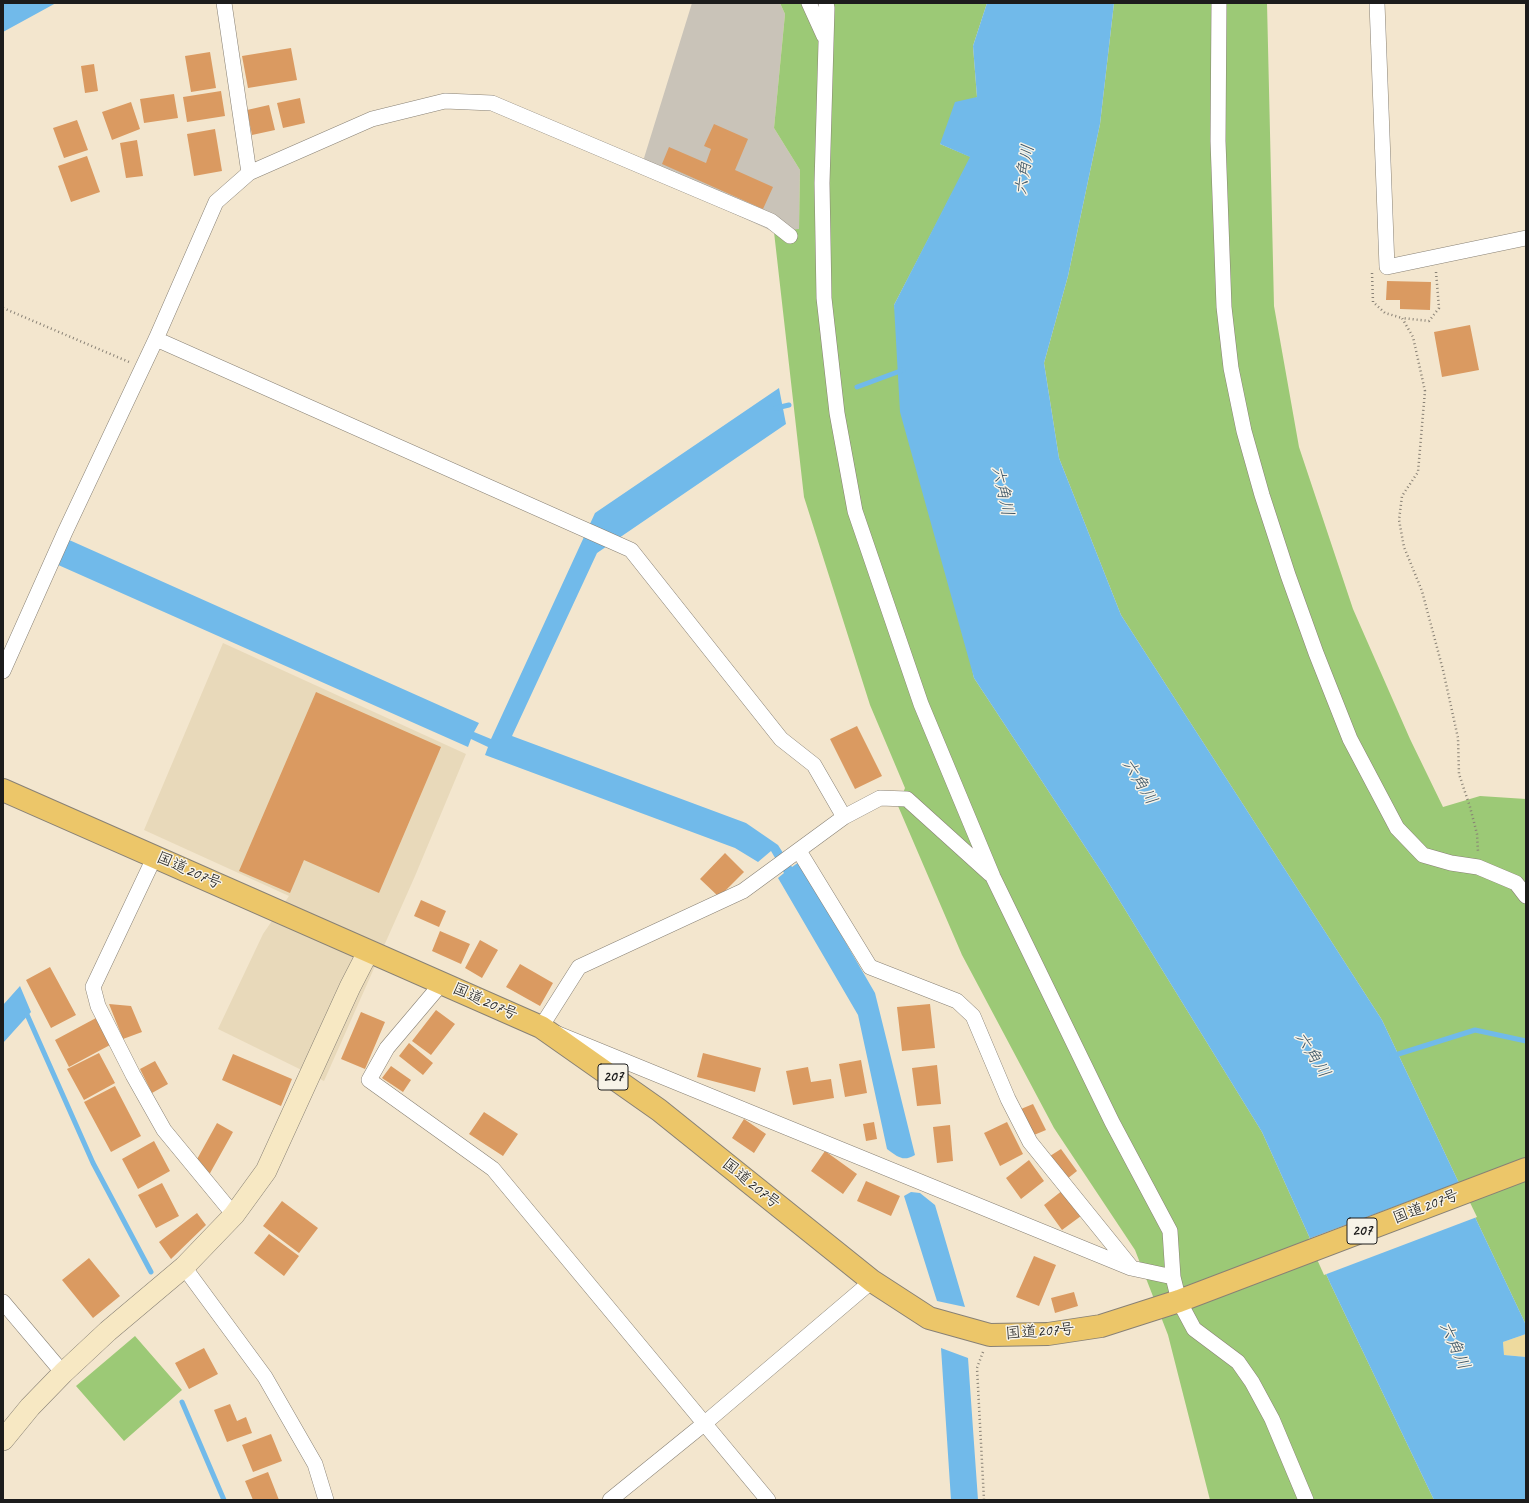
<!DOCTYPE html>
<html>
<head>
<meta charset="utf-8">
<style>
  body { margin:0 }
  #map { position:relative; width:1529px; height:1503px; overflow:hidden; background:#f3e6ce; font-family:Caveat,sans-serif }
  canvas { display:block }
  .frame { position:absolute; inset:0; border:4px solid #1c1c1c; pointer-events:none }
</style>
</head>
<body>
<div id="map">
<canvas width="1529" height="1503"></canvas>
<div class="frame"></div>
</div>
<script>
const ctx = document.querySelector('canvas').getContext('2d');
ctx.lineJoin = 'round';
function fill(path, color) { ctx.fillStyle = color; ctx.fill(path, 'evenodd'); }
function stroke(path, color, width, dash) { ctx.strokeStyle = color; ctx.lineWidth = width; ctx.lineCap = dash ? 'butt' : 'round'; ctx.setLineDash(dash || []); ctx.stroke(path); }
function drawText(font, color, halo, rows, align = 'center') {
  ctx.font = font + ' Caveat,"Klee One",sans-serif'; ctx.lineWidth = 3; ctx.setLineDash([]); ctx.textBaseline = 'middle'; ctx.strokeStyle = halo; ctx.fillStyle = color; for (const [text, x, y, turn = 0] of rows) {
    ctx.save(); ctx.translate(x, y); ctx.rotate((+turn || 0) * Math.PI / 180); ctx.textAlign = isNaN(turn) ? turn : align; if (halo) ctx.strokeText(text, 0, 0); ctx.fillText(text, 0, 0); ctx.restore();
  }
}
fill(new Path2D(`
  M223,643L466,754L415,876L324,1081L218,1029L263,934L289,896L144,830Z`), '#e8d9ba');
fill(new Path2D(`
  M692,3H780L785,14L774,128L800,170L799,230L774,232L640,171Z`), '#c9c3b8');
fill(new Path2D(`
  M780,3H987L973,46L977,97L940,144L971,157L894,305L974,678L1105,877L1262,1132L1331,1285L1434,1500H1210L1168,1335L1135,1250L1054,1128L962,955L898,806L905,788L870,705L804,497L774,232L799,229L800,170L774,128L785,14Z
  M1114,3H1267L1274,306L1299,447L1353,609L1410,739L1443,807L1480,796L1526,799V1325L1382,1020L1121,615L1059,458L1044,363L1068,276L1100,124Z
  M135,1336L182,1390L124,1441L76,1386Z`), '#9cc976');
fill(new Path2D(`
  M1526,1334V1357L1504,1355L1503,1342Z`), '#eeda9e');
fill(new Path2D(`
  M3,3H56L3,32Z
  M987,3H1114L1100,124L1068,276L1044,363L1059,458L1121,615L1382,1020L1526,1325V1334L1503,1342L1504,1355L1526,1357V1500H1434L1331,1285L1262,1132L1105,877L974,678L900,412L894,305L970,157L940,144L955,102L977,97L973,46Z
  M779,388L786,424L597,553L512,736L746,823L778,845L792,867L799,862L875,993L915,1155C903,1162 898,1157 887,1149L858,1015L778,878L784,873L771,851L758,862L735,848L485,755L488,747L471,739L468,747L56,564L67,539L479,723L474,732L491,739L595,513Z
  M20,986L31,1012L3,1043V1005Z
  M911,1192L920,1193L935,1205L965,1307L937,1301L904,1196Z
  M941,1348L968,1358L978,1500H951Z`), '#71baea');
fill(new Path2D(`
  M1460,1182L1477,1217L1324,1275L1308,1239Z`), '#f3e6ce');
stroke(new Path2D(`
  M857,387L903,370
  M776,408L789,405
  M25,1010L93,1163L151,1272
  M1392,1056L1475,1030L1526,1041
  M182,1402L224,1500`), '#71baea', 5);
fill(new Path2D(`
  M291,48L297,80L248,88L242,56Z
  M210,52L216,88L191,92L185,56Z
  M94,64L98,91L85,93L81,66Z
  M221,91L225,116L187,122L183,97Z
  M174,94L178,118L144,123L140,99Z
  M300,98L305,123L283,128L277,103Z
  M131,102L140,129L112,140L102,112Z
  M269,105L275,130L252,135L247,110Z
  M77,120L88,150L64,158L53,128Z
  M714,124L748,139L735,170L773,187L763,209L662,164L669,147L706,163L711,149L704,146Z
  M215,129L222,171L194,176L187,134Z
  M137,140L143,176L126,178L120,143Z
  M87,156L100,192L71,202L58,166Z
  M1387,281L1431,282L1430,310L1400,309V300H1386Z
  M1470,325L1479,370L1442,377L1434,332Z
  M316,692L441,747L379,893L304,860L290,893L239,871Z
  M857,726L882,776L855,789L830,739Z
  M725,853L744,872L719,897L700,879Z
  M421,900L446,911L439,927L414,916Z
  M440,931L470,944L461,964L432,951Z
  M480,940L498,950L482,978L465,968Z
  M520,964L553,983L540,1006L506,987Z
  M50,967L76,1015L51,1028L26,980Z
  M109,1004L131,1006L142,1032L123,1039Z
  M930,1004L935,1048L902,1051L897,1007Z
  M436,1010L455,1024L431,1055L412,1041Z
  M361,1012L385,1022L365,1069L341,1059Z
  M96,1018L110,1045L69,1067L55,1040Z
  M409,1043L433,1063L423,1075L399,1056Z
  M99,1053L115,1083L84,1100L67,1069Z
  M703,1053L761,1068L755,1092L697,1077Z
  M233,1054L292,1079L281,1106L222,1080Z
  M861,1060L867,1093L845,1097L839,1064Z
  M155,1061L168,1084L152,1093L140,1069Z
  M937,1065L941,1104L917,1106L912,1068Z
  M391,1066L411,1080L403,1092L382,1078Z
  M808,1067L811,1082L831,1079L834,1098L793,1105L786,1071Z
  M115,1086L141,1136L111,1152L84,1102Z
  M1033,1104L1046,1130L1034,1135L1021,1109Z
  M484,1112L518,1134L503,1156L469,1134Z
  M744,1119L766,1134L754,1153L732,1138Z
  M874,1122L877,1139L866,1141L863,1124Z
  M1007,1122L1023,1154L1000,1166L984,1133Z
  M217,1123L233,1132L209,1175L196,1161Z
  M950,1125L953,1161L937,1163L933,1127Z
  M154,1141L170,1171L138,1189L122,1159Z
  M1061,1149L1077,1171L1067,1179L1050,1156Z
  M825,1151L857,1174L843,1194L811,1171Z
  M1029,1160L1044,1181L1021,1199L1006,1178Z
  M866,1181L900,1196L891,1216L857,1201Z
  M162,1183L179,1216L156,1228L138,1195Z
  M1063,1190L1081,1216L1062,1230L1044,1205Z
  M282,1201L318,1228L299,1253L263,1226Z
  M197,1213L206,1225L171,1259L159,1242Z
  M269,1234L299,1256L284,1276L254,1253Z
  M1034,1256L1056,1265L1039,1306L1016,1297Z
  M89,1258L120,1296L93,1318L62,1280Z
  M1074,1292L1078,1306L1055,1313L1051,1298Z
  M204,1348L218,1374L189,1389L175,1363Z
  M230,1404L237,1421L246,1417L252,1433L227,1442L214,1410Z
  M271,1434L282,1461L253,1472L242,1445Z
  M268,1472L279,1500H253L245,1481Z`), '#da9a61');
const street = new Path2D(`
  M224,3L249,173
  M809,3L824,36
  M826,3L827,8L822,183L824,298L837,413L855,511L921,704L993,877L1112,1122L1170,1231L1173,1277L1179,1301L1194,1329L1238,1362L1252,1382L1272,1419L1306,1500
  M1219,3L1218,141L1224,307L1231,368L1244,431L1262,495L1288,575L1316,653L1350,739L1397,828L1423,855L1451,863L1478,867L1516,883L1526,896
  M1377,3L1387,267L1526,238
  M156,339L631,550L781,739L814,765L844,817
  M3,671L65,532L156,339L216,202L249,173L372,119L445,101L492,103L771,221L790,236
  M799,851L870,967L957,1001L973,1016L1008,1099L1030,1142L1131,1267
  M155,856L93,987L98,1006L133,1075L164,1130L234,1215
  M990,874L907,799L880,798L844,817L743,891L579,967L541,1027L1131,1268L1173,1277
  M442,983L387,1048L369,1080L493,1169L768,1500
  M184,1267L265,1377L315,1464L326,1500
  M3,1302L63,1373
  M610,1500L705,1423L872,1281`);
const secondary = new Path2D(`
  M3,1440L30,1407L63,1373L108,1331L184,1267L234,1215L266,1171L350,987L368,952`);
const highway = new Path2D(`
  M3,790L541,1027L659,1110L872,1281L929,1318L990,1335L1048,1334L1101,1326L1179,1301L1526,1169`);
stroke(street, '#888175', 16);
stroke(secondary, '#888175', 22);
stroke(highway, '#888175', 24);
stroke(new Path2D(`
  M1436,272L1439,308L1429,321L1402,318L1413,337L1425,391L1418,472L1402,496L1399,520L1404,547L1422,591L1443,670L1458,738L1459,774L1470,807L1477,834L1478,852
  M1372,273L1373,302L1385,313L1402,318
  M3,308L129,362
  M983,1352L977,1368L984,1500`), '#888175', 2.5, [1, 3]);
stroke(street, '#fff', 15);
stroke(secondary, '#f7e8c3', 21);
stroke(highway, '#ecc669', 22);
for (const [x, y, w] of [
  [613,1077,30],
  [1362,1231,30]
]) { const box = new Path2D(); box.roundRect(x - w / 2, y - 13, w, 26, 3); ctx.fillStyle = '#f7f3e8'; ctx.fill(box); stroke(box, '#1c1c1c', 1); }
drawText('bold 15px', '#1c1c1c', null, [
  ["207",613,1077],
  ["207",1362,1231]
]);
drawText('16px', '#1c1c1c', '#f7f3e8', [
  ["国道207号",189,871,24],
  ["国道207号",485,1002,24],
  ["国道207号",751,1184,39],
  ["国道207号",1426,1207,-21],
  ["国道207号",1040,1332,-4]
]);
drawText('italic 17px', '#3a5364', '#f7f3e8', [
  ["六角川",1025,170,-81],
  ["六角川",1002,491,78],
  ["六角川",1139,782,58],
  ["六角川",1312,1055,58],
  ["六角川",1454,1346,66]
]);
</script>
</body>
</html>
